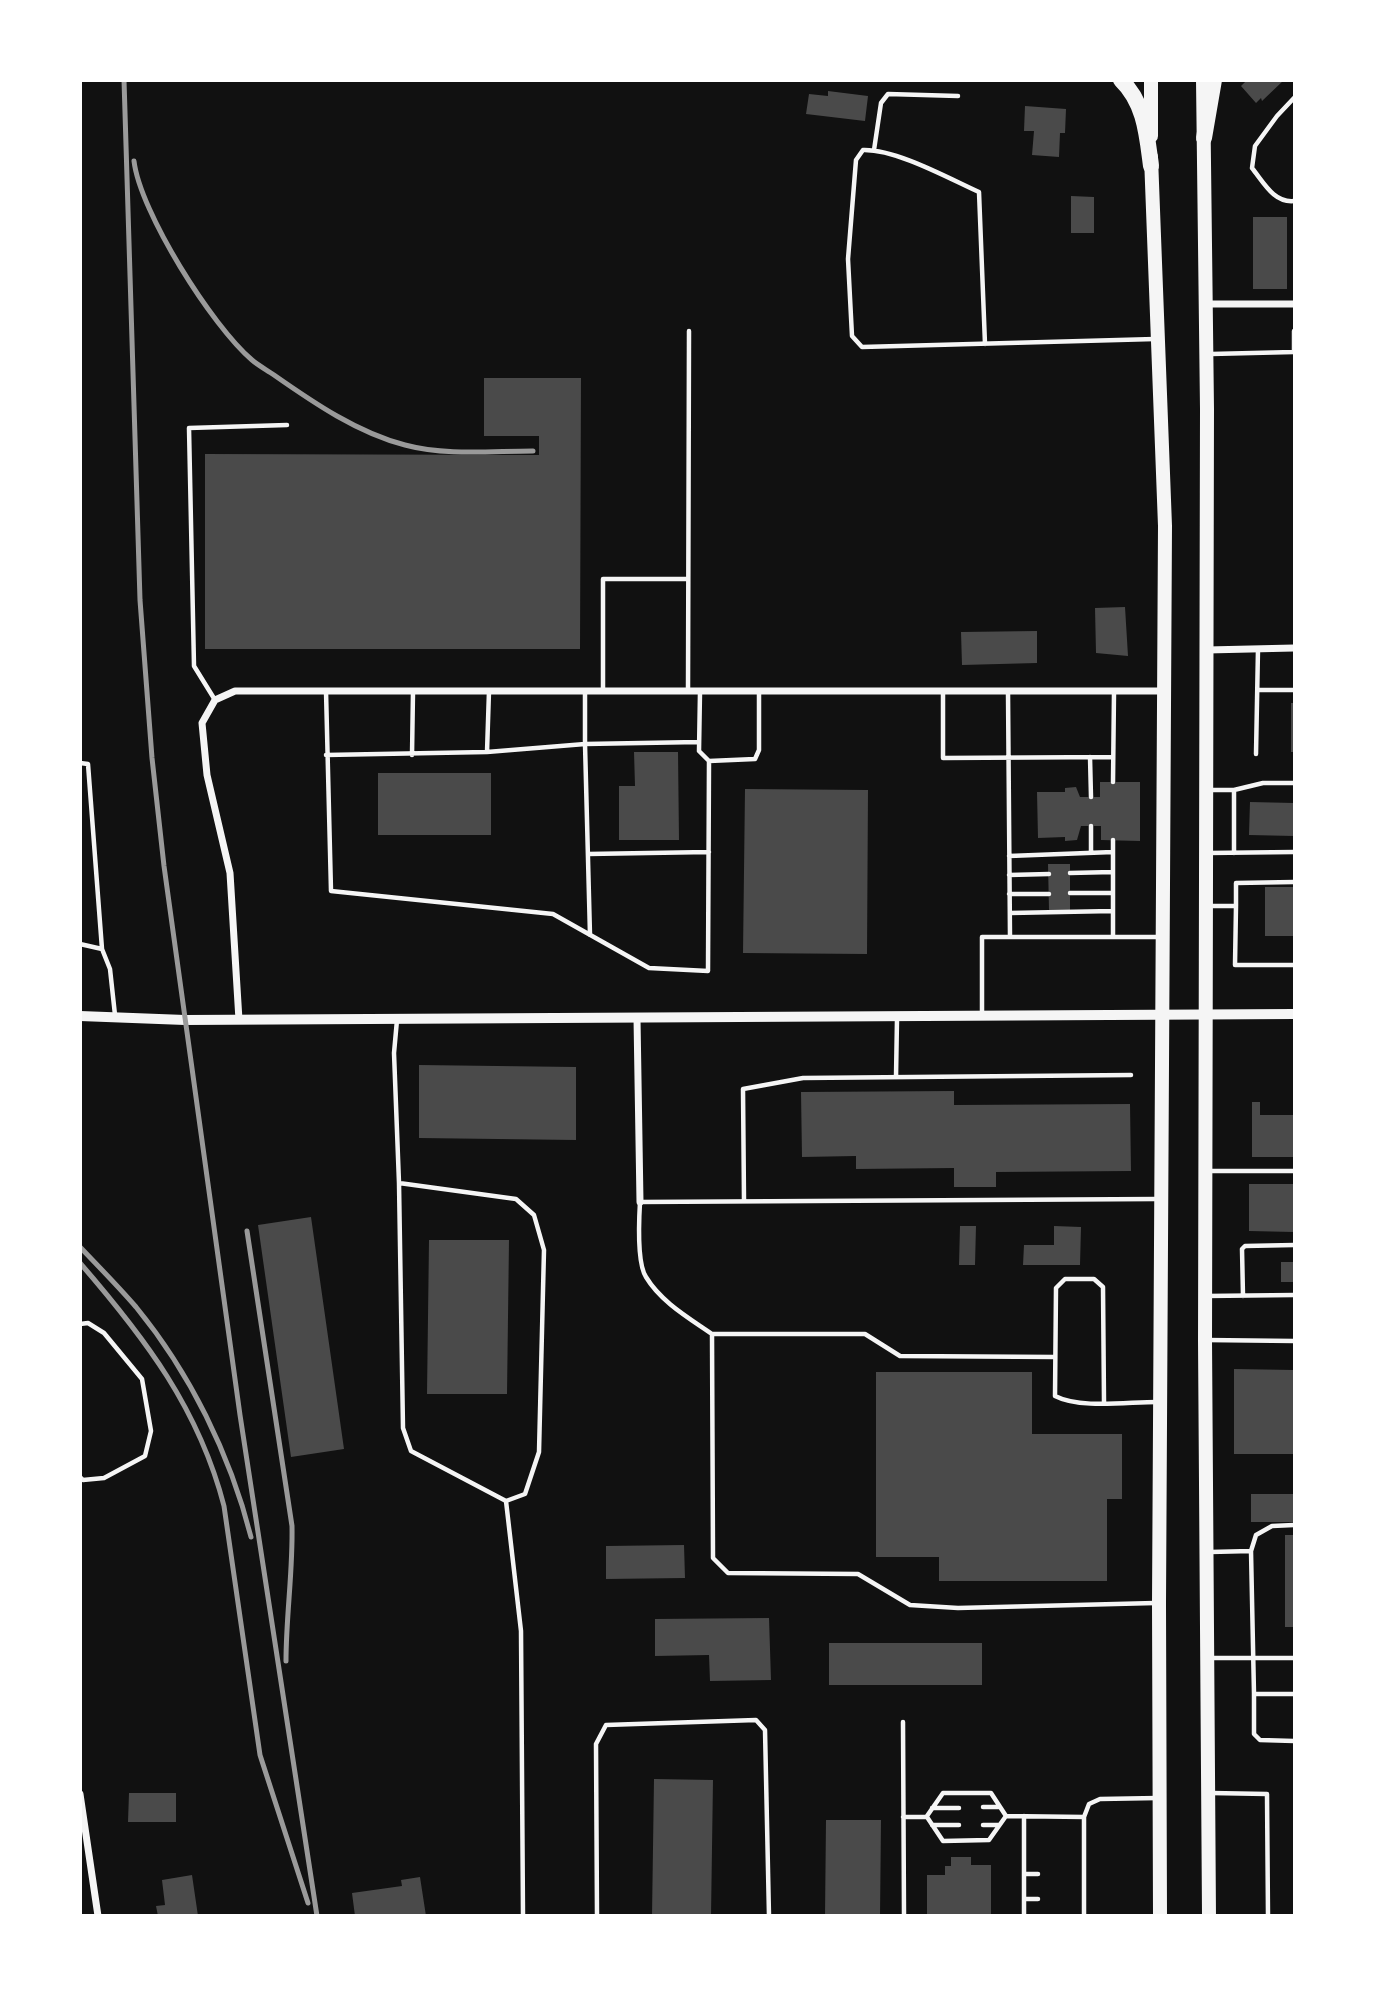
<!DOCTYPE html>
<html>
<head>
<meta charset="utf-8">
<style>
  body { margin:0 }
  #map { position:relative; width:1375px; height:1996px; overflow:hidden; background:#111; font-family:Overpass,sans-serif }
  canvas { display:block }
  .frame { position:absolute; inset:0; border:82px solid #fff; pointer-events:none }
</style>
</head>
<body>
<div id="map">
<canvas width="1375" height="1996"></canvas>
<div class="frame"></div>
</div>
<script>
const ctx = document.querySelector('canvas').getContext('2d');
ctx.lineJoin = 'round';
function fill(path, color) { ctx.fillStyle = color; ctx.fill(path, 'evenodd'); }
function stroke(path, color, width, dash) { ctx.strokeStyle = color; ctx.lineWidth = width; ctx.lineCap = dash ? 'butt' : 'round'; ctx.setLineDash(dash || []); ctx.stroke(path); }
fill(new Path2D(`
  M1247,80H1284L1262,101L1261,98L1256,103L1241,86Z
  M828,91L868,96L865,121L806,114L809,94L828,96Z
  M1025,106L1066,109L1065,133H1060L1059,157L1032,155L1034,131H1024Z
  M1071,196L1094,197V233H1071Z
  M1253,217H1287V289H1253Z
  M484,378H581L580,649H205V454L539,455V436H484Z
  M1125,607L1128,656L1096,653L1095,608Z
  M1037,631V663L962,665L961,632Z
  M1291,703H1294V752H1291Z
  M634,752H678L679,840H619V786H635Z
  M378,773H491V835H378Z
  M1100,782H1140V841L1101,840V826H1081L1077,840L1065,841V837L1038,838L1037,792H1065V788L1076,787L1080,797H1100Z
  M745,789L868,790L867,954L743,953Z
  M1250,802L1294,803V836L1249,835Z
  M1048,864H1070V910H1049Z
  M1265,887H1294V936H1265Z
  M419,1065L576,1067V1140L419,1138Z
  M954,1091V1105L1130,1104L1131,1171L996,1172V1187H954V1168L856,1169V1156L802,1157L801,1092Z
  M1252,1102H1260V1115H1294V1157H1252Z
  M1249,1184H1294V1232L1249,1231Z
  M311,1217L344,1449L291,1457L258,1225Z
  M960,1226H976L975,1265H959Z
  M1054,1226L1081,1227L1080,1265H1023L1024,1245H1054Z
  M429,1240H509L507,1394H427Z
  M1281,1262H1294V1282H1281Z
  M1234,1369L1294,1370V1454H1234Z
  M876,1372H1032V1434H1122V1499H1107V1581H939V1557H876Z
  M1251,1494H1294V1522H1251Z
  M1285,1535H1294V1627H1285Z
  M684,1545L685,1578L606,1579V1546Z
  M769,1618L771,1680L710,1681L709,1655L655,1656V1619Z
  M829,1643H982V1685H829Z
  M654,1779L713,1780L711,1916H652Z
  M129,1793H176V1822H128Z
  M826,1820H881L880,1916H825Z
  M951,1857H971V1865H991V1916H927V1875H945V1866H951Z
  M192,1875L198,1916H158L156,1906L165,1905L162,1880Z
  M420,1877L426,1916H355L352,1893L402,1886L401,1880Z`), '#4a4a4a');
stroke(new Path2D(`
  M1294,98L1277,116L1255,146L1252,168C1264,183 1274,203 1294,201
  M874,150L881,103L888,94L958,96
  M985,344L979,192C948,178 896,149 863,150L856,160L848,259L852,336L862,347L1155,339
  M1294,352V331
  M1211,354L1294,352
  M1258,690H1294
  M326,691L331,891L553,914L649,968L708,971L709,761
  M489,691L487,752L585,744L590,935
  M603,691V579H688
  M688,691L689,331
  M585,692V744L699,742
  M700,692L699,751L709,761L755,759L759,750V692
  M943,692V758L1113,757
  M1008,692L1010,937H1113
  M215,700L194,666L189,428L287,425
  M1256,754L1258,649
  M326,755L487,752
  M412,755L413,692
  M1090,757L1091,797
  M80,763L88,764L102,949
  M1113,782L1114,692
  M1210,790H1234
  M1091,826V853
  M1113,840V937H1158
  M1208,853L1294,852
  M1234,853V790L1263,783H1294
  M588,854L709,852
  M1009,856L1113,852
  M1070,873L1113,872
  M1009,875L1049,874
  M1070,893H1113
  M1009,894H1049
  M1207,906H1236L1235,965H1294
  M1236,906V883L1294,882
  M1010,913L1113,911
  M80,944L102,949L110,969L115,1015
  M982,1015V937H1010
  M397,1020L394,1053L399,1183L403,1428L411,1451L506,1501L525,1494L539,1452L544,1250L534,1215L516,1199L399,1183
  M896,1077L897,1019
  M1207,1171H1294
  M744,1201L743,1089L803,1078L1131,1075
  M1206,1296L1294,1295
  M1243,1296L1242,1249L1245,1246L1294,1245
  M80,1324L88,1323L104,1333L142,1379L151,1431L145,1456L104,1478L83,1480L80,1477
  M712,1334H865L900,1356L1055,1357
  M1206,1340L1294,1341
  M1104,1402L1103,1287L1094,1279H1065L1056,1288L1055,1396C1080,1409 1127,1402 1157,1402
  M506,1501L521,1631L523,1916
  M1294,1525L1272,1526L1256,1535L1251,1551L1254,1694H1294
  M1210,1552L1251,1551
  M1155,1603L958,1608L910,1605L858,1574L728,1573L713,1558L712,1334C689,1318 661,1302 646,1277C637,1263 639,1219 640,1202L1157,1199
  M1209,1658H1294
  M1254,1694V1734L1260,1740L1294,1741
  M903,1722L904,1916
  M1211,1793L1267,1794L1268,1916
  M983,1807H1000
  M932,1808H959
  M927,1816L943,1793H991L1006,1816
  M1024,1816V1916
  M903,1817H927L943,1841L989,1840L1006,1816L1084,1817
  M932,1825H959
  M983,1825H999
  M1024,1874H1038
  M1024,1899H1038
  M597,1916L596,1744L606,1725L756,1720L765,1730L769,1916
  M1084,1916V1817L1089,1804L1100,1799L1158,1798`), '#f5f5f5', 4.5);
stroke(new Path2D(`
  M1206,304H1294
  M1207,650L1294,648
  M637,1018L640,1202
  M239,1020L230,873L207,775L202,723L215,700L235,691H1163
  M80,1794L98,1916`), '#f5f5f5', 7);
stroke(new Path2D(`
  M80,1016L185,1020L1294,1014`), '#f5f5f5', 10);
stroke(new Path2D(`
  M1151,80V136
  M1203,80L1207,409L1205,1340L1209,1916
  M1151,157L1165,526L1159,1603L1160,1916`), '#f5f5f5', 14);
stroke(new Path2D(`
  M1121,80C1145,103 1147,136 1151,166
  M1204,138L1214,80`), '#f5f5f5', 16);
stroke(new Path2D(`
  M124,80L140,600L152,758L164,866L240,1415L317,1916
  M134,161C140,212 212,326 252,360C259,366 267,370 274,375C314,403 358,433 405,445C446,456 491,451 533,451
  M247,1231L292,1526C293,1571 286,1616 286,1661
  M80,1247C99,1267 118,1286 136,1307C190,1373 230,1454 251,1537
  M80,1263C145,1338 199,1409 224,1506L260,1755L308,1903`), '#9a9a9a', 5);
</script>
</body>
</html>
